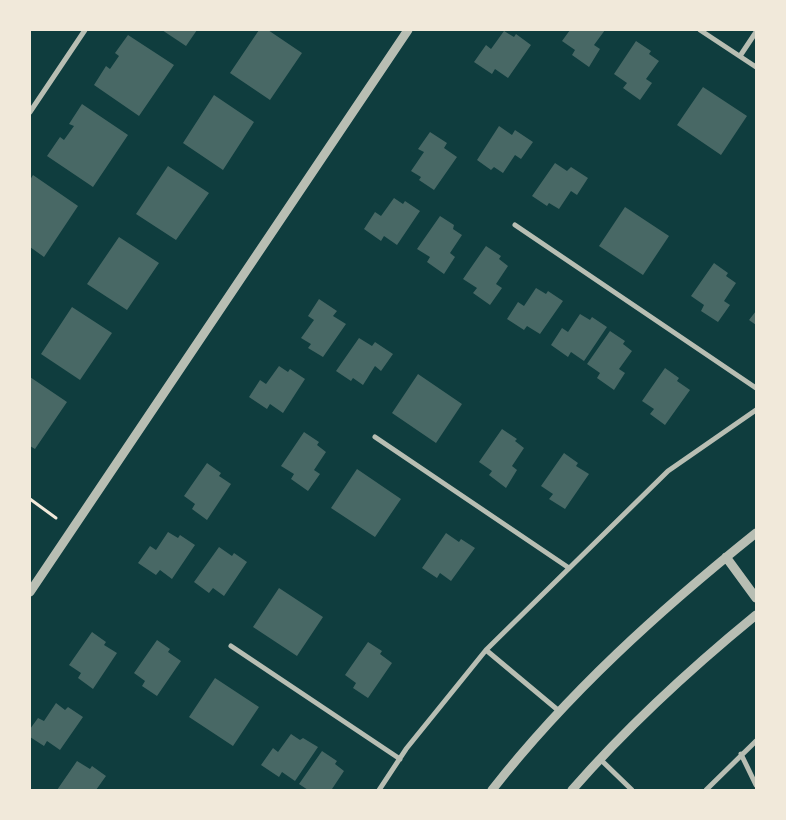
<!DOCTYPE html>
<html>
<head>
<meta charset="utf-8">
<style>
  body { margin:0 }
  #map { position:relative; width:786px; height:820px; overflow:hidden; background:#0f3d3e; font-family:"PT Sans",sans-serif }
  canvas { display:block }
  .frame { position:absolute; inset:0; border:31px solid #f1e9da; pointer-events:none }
</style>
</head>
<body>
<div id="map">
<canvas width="786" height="820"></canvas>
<div class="frame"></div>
</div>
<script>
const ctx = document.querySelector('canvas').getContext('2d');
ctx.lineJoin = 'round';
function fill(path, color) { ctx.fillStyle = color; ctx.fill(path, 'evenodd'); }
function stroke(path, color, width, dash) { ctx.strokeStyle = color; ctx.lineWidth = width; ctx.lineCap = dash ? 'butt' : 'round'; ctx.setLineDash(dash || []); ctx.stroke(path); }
fill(new Path2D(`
  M162,30H197L186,46Z
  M259,30H268L302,53L270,100L230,73Z
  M570,30H605L594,45L600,49L589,67L572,55L575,50L562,41Z
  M504,31L514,37L516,34L531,45L508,78L495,69L492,74L474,62L486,45L491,49Z
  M128,35L174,65L139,116L94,85L106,66L110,69L119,56L115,53Z
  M636,41L651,51L649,54L659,61L646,79L652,83L640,100L623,88L627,83L614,74Z
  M703,87L747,116L721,155L677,125Z
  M214,95L254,122L223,170L183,143Z
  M82,104L128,135L93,187L47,156L60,137L64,140L74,126L69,124Z
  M499,126L512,135L515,130L533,142L521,159L515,155L503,173L494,167L491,170L477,160Z
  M430,132L447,143L444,148L457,157L434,190L419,180L421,177L411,171L424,152L418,149Z
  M555,163L567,171L571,167L588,178L577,195L571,191L559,209L549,203L547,206L532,196Z
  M168,166L209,193L176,240L136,214Z
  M33,175L78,206L44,257L30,247V180Z
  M394,198L403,204L405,201L420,211L397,245L384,236L381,241L364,229L375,212L381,216Z
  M625,207L669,236L643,275L599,246Z
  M440,216L454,225L453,229L462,235L450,253L455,257L444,274L427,262L430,257L417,249Z
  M119,237L159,263L127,310L87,284Z
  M486,246L501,256L499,259L508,266L496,284L502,288L490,305L473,293L477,288L463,279Z
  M714,263L728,273L726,276L736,283L724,301L730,305L718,322L701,311L704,305L691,296Z
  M536,288L546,294L548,291L563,301L540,334L527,326L524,330L507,319L518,302L524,306Z
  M319,299L337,311L333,316L346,324L323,357L308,348L311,344L301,338L314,320L308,316Z
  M72,307L112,333L80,380L41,354Z
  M756,311V325L749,320Z
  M580,314L590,320L592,317L607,327L584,361L571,352L568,357L551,345L562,328L568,332Z
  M610,331L625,341L623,344L632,351L619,369L625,373L614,390L597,378L600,373L587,364Z
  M359,338L372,346L375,342L393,354L381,371L375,366L363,385L353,378L351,381L336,371Z
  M279,366L288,372L290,369L305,379L283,413L270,404L267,409L249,397L260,380L266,384Z
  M665,368L679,378L677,381L690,390L665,425L650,414L654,409L642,401Z
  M418,374L462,404L436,443L392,413Z
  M30,377L67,402L35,449L30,446Z
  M502,429L517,439L515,441L524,448L512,466L517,470L506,488L489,475L492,471L479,462Z
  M304,432L319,442L317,445L326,452L314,470L320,474L308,491L291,479L294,474L281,466Z
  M564,453L578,463L576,466L589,474L565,509L549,499L553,494L541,486Z
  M207,463L221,473L219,476L231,484L207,520L192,509L195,504L184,496Z
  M357,469L401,499L375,537L331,508Z
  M168,532L178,538L180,535L195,545L172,579L160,570L156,575L138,563L150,546L156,550Z
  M446,533L459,542L461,539L475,548L451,581L440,573L437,578L422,568Z
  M219,547L232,556L234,553L247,562L224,596L213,588L209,593L194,582Z
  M279,588L323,617L297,656L253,627Z
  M92,632L106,642L104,645L117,653L93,689L78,678L81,673L69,665Z
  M157,640L170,649L168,652L181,661L157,696L142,686L145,681L134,673Z
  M368,642L382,651L380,654L392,663L368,698L353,688L356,683L345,675Z
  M215,678L259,707L233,746L189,717Z
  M56,703L65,710L68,707L83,717L60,750L47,741L44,746L30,737V729L38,718L44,721Z
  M291,734L300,740L303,738L318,747L295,781L282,772L279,777L261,765L273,748L278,752Z
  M322,751L337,761L335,764L344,771L332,789L334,790H308L299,784Z
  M77,761L90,769L92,766L106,776L96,790H57Z`), '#486865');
stroke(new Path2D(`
  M30,499L56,518`), '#f1e9da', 3);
stroke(new Path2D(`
  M700,30L756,67
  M740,56L756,32
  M30,112L85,30
  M515,225L756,388
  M375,437L569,568
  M231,646L400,759
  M486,650L559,711
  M741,754L756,785
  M600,759L632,790
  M379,790L406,749L486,650L668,471L756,410
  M706,790L756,741`), '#b8beb3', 5);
stroke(new Path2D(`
  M726,557L756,598
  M30,592L408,30
  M492,790C568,693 660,610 756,533
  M572,790C628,726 690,669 756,615`), '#b8beb3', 9);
</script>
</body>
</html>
